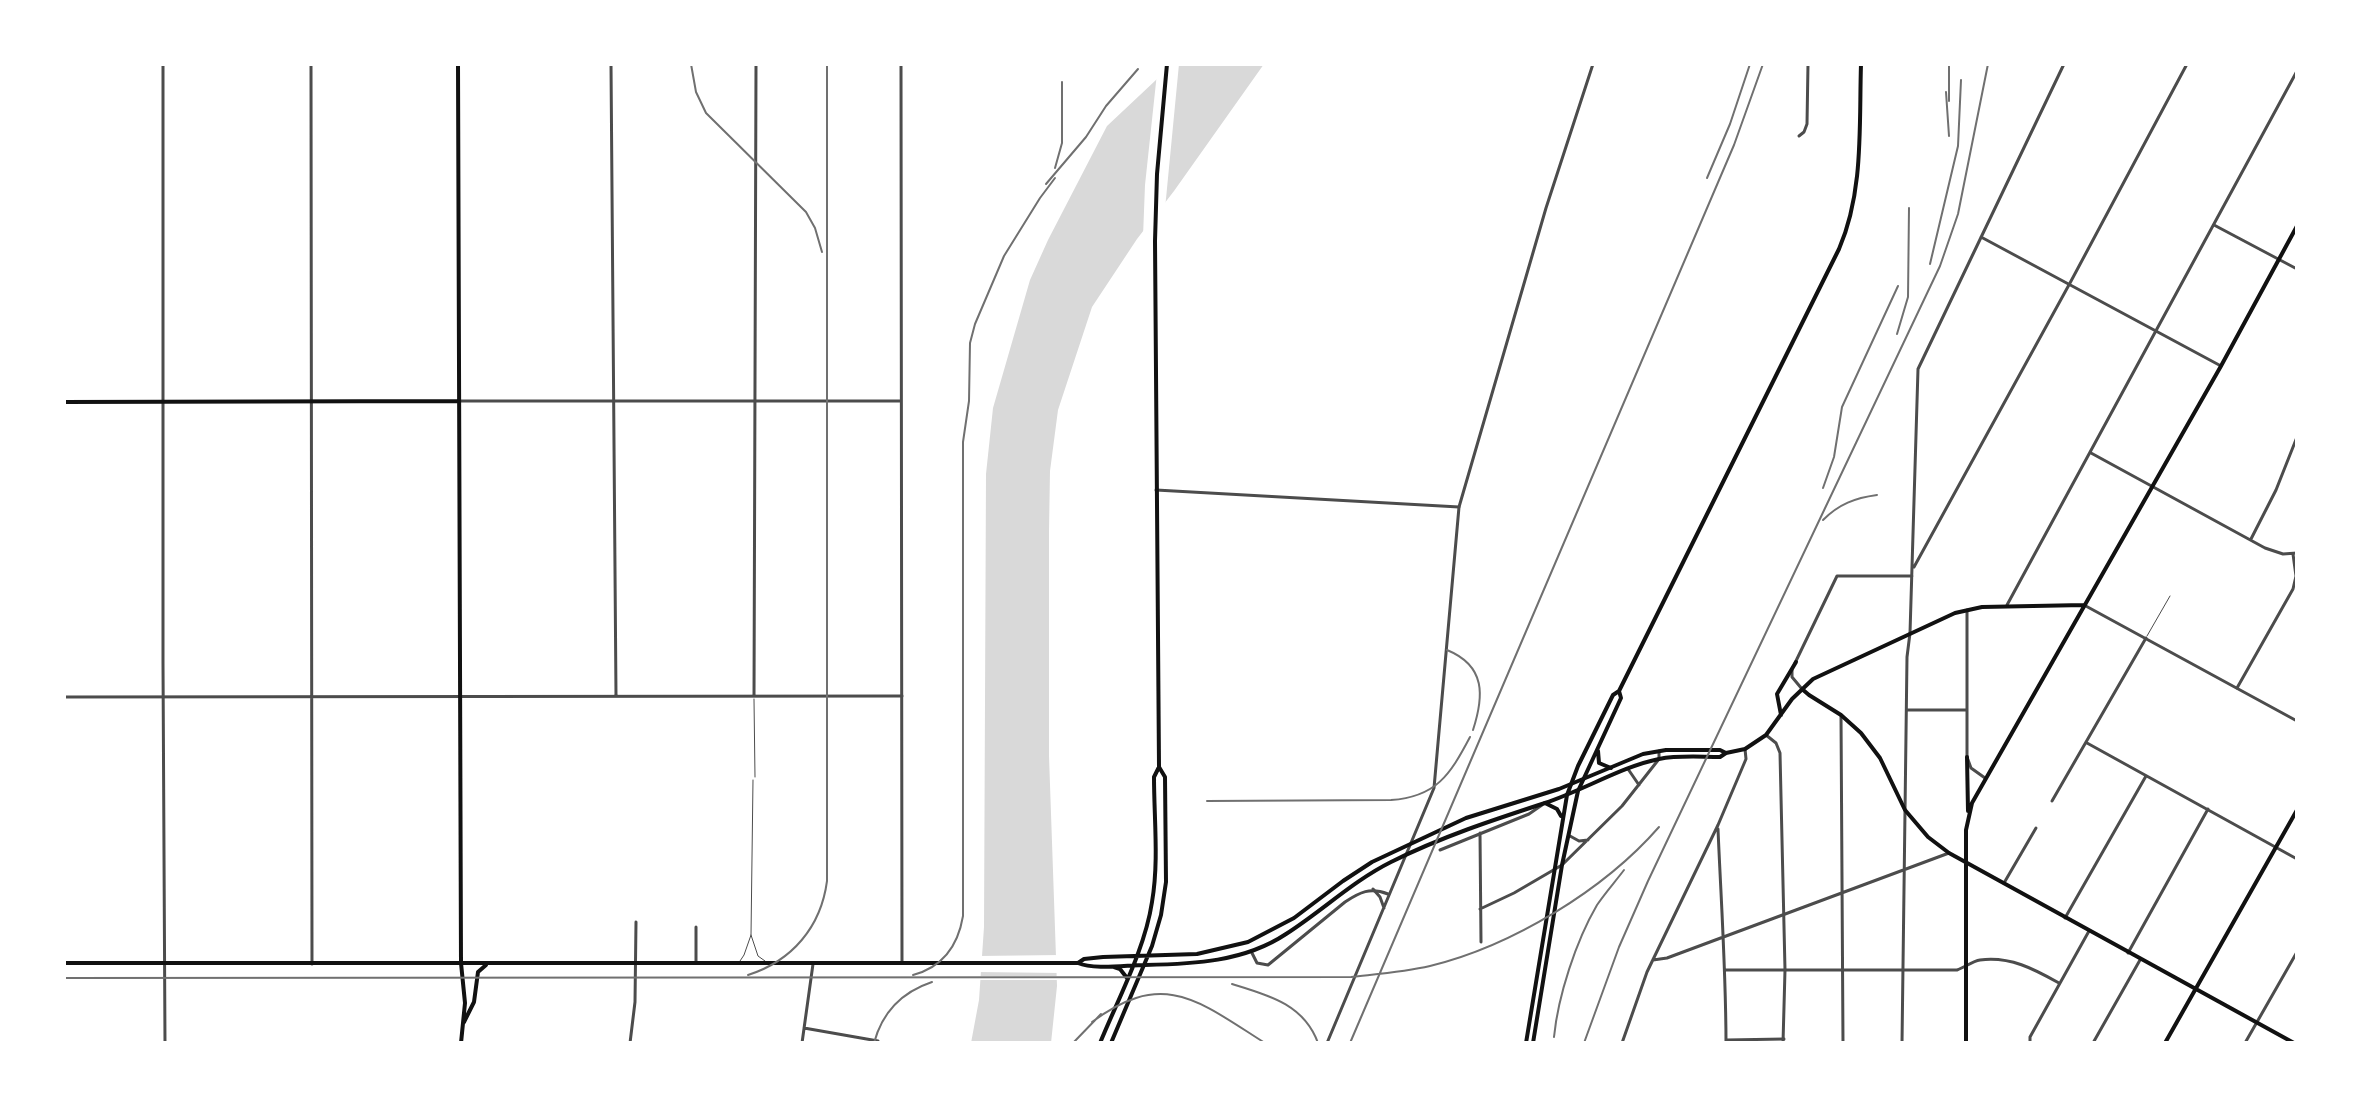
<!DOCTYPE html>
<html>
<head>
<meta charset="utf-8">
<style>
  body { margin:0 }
  #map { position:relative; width:2361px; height:1107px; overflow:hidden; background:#fff; font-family:Helvetica,sans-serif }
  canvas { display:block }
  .frame { position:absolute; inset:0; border:66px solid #fff; pointer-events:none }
</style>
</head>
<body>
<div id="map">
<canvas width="2361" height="1107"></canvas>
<div class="frame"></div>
</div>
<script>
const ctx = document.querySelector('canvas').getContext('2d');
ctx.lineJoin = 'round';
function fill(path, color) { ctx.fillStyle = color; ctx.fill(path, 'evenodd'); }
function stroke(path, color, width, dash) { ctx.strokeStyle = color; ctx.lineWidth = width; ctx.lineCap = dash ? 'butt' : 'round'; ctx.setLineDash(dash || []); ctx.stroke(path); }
fill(new Path2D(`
  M1173,64H1264L1174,191L1137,239L1092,307L1058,410L1050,471L1049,531V756L1057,986L1051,1043H971L979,1000L984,927L986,474L993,408L1030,280L1048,240L1107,126Z`), '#d9d9d9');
fill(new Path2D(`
  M1167,64H1179L1165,209L1143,237L1145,185L1157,73Z
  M1060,955L1061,973L977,972L978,956Z
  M977,976H1061V980H976Z`), '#fff');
stroke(new Path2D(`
  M2147,636L2170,596
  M754,699L755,777
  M751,935L758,956L765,961
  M740,961L744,955L751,935L753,780`), '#4c4c4c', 1);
stroke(new Path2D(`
  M311,64L312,964
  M611,64L616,696
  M1799,136L1804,132L1807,124L1808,64
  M2214,225L2297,269
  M1981,237L2221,366
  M2091,453L2265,548L2283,554L2297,553
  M1156,490L1459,507
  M2251,539L2276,490L2297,437
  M1914,567L2070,283L2187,64
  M2007,605L2297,71
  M1967,610V757L1971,768L1985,778
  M1795,663L1837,576H1912
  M1792,670V677L1802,689
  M2237,688L2293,589L2296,576L2293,554
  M754,696L756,64
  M64,697L902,696
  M1907,710H1967
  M1841,715L1843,1043
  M2087,743L2297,859
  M1628,769L1639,785
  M2052,801L2146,638
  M1718,829C1721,900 1726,972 1726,1043
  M1480,833L1481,942
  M1570,836L1579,841L1588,840
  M1440,850L1529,814L1542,805
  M2004,883L2036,828
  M1480,909L1514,893L1562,865L1622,806L1659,759V751
  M2065,918L2146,776
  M696,927V963
  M1251,951L1257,963L1268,965L1345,902C1360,892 1370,887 1388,894
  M2128,953L2208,809
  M1653,960L1667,958L1949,853
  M1726,970H1957C1965,967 1973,961 1980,960C2010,956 2034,969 2059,983
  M804,1028L878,1041
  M1727,1040L1784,1039
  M630,1043L635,1002L636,922
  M802,1043L813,964
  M1622,1043L1647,972L1718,825L1746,759L1745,749
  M1902,1043L1907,657L1910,633L1918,369L2064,64
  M2030,1043V1037L2089,931
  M2093,1043L2140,960
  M2245,1043L2297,952`), '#4c4c4c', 3);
stroke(new Path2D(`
  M163,64V663L165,1043
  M901,64L902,963
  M459,401H901
  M2084,605L2297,721
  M1766,735L1776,743L1780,753L1785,970L1783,1043
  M1373,889L1380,897L1384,908
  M1327,1043L1434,788L1459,507L1546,208L1593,64`), '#4c4c4c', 3);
stroke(new Path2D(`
  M458,64L461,963L465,1003L461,1043
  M64,402L459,401
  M1802,689L1809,695L1841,715L1861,733L1880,758L1905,810L1928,837L1949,853L2294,1043
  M1781,715L1777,694L1796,662
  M1967,757L1968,811
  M64,963H1078C1094,970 1127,965 1145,965C1193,964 1244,962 1286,934C1322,911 1353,881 1391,862C1441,837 1493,820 1545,803C1582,791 1623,766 1659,759C1679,755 1700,757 1720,757L1726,753L1745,749L1766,735L1792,699L1813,679L1955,613L1982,607L2084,605
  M1078,963L1084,959L1103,957L1197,954L1248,942L1294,918L1343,881L1372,862L1466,818L1559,789L1643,754L1666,750H1720L1726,753
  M1114,967L1120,969L1127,978
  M464,1022L474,1002L478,972L486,965
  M1100,1043C1118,999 1145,949 1152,902C1159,862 1154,818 1154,777L1159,767L1155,241L1157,174L1167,64
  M1111,1043L1152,946L1161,915L1166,882L1165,777L1159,767
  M1966,1043V830L1972,803L2221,366L2297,226
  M2165,1043L2297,810`), '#111', 4);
stroke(new Path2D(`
  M1598,751L1599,763L1611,768
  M1545,803L1557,809L1561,816
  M1526,1043L1567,795L1578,766L1613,695L1619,691
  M1533,1043L1562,865L1578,791L1621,698L1619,691L1839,249C1864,191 1859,126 1861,64`), '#111', 4);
stroke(new Path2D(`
  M691,64L696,92L706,113L806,212L815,228L822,252
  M1949,64V101
  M1946,92L1949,136
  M1055,168L1062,143V82
  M1707,178L1730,124L1750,64
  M1046,184L1086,137L1106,106L1138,69
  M1930,264L1958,146L1961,80
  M1897,334L1908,297L1909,208
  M1823,488L1834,457L1842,407L1898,286
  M1823,520C1839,504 1855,498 1877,495
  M1447,650C1486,666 1484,696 1473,730
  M1207,801L1391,800C1436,797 1450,775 1470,737
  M748,975C792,961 821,927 827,881V64
  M913,975C943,967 958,946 963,916V442L969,401L970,343L975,324L1004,256L1040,198L1055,178
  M64,978L1351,977C1377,974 1404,972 1430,966C1512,946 1604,890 1659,827
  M1232,984C1268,995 1304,1004 1318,1043
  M1092,1022C1164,968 1200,1002 1265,1043
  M1554,1037C1558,996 1576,941 1597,905C1605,893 1615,882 1624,870
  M874,1043C882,1013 902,992 932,982
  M1073,1043L1101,1014
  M1350,1043L1734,145L1763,64
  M1584,1043L1619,947L1648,881L1940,266L1958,214L1988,64`), '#707070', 2);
</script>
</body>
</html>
